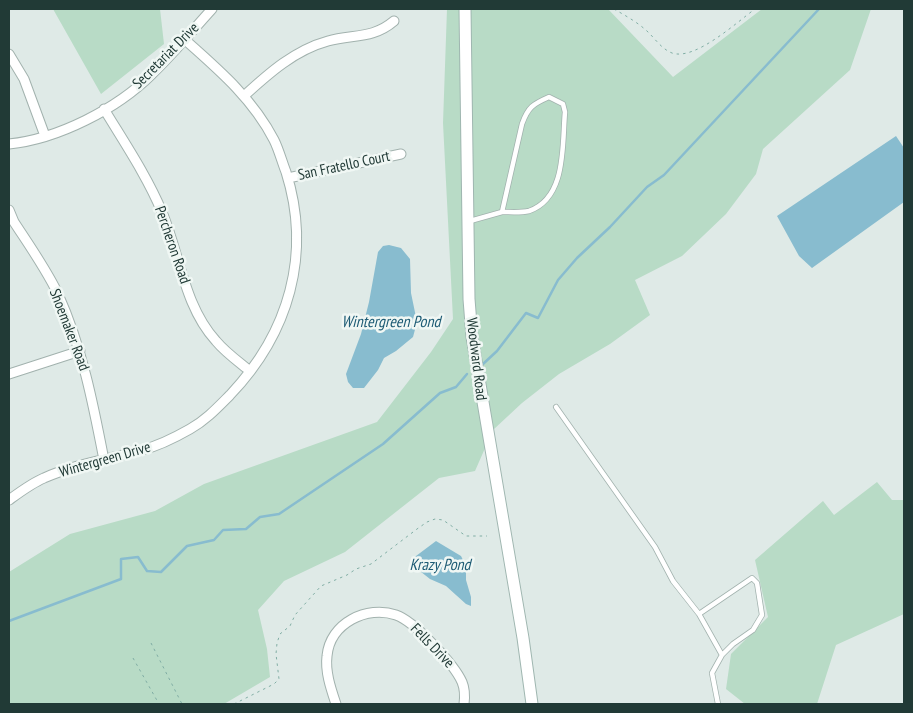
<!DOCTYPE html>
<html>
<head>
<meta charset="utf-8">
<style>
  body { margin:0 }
  #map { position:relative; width:913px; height:713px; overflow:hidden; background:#dfeae7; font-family:"PT Sans Narrow",sans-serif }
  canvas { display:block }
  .frame { position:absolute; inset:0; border:10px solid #213a36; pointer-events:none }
</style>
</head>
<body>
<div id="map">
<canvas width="913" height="713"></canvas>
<div class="frame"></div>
</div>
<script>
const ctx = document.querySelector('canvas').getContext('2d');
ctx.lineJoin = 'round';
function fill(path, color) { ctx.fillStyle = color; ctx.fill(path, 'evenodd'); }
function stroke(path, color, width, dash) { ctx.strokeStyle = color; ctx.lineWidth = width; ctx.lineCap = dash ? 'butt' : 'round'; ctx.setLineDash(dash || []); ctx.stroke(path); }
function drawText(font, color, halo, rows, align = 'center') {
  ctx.font = font + ' "PT Sans Narrow",sans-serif'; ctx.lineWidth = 5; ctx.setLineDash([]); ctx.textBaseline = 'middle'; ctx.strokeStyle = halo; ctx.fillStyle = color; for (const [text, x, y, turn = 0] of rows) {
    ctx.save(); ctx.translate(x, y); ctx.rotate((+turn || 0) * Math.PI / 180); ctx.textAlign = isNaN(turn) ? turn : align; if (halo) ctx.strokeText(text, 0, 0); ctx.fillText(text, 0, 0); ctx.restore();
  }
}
fill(new Path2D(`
  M53,9H160L164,44L101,94Z
  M447,9H608L673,77L762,9H871L850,70L763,149L756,174L726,214L682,256L635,280L650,315L610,344L559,374L522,403L493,430L475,471L439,478L345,552L284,581L258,610L267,649L270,677L224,704H9V572L70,534L155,511L204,484L377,422L431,352L453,319L443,123Z
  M877,482L892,500H904V614L836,645L817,704H745L726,689L731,654L768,617L755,560L823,501L834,515Z`), '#b8dbc6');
fill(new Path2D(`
  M896,136L904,148V202L812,268L799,256L777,216Z
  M389,245L401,248L410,259L411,293L417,322L413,337L396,351L384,358L378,370L364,388H353L348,382L346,374L361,334L369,302L378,252L383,246Z
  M436,541L461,556L466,566V580L471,597V606L466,604L446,586L430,579L411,564L412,559Z`), '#88bccf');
stroke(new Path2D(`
  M483,364L497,351L526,313L538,318L558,280L577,258L610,227L647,187L664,175L819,9
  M9,621L121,579V559L138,557L147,571L161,572L187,546L214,540L223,530L246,529L260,517L279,514L383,444L440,393L456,387L467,374`), '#88bccf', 2.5);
const lane = new Path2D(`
  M470,221L502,212L522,124C528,107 533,104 549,97L563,104L565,112C562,144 567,198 529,211C521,213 510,212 502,212
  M556,407L655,547L673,581L699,614
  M718,704L712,673L722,655L733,644L753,630L762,615L757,583L752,578L699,614L722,655`);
const street = new Path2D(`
  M9,54L24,79L45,136
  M244,96C269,73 295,50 328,41C353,34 373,39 394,21
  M104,109C124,142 147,176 162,212C180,255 184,306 216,341C226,353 239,362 250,371
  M9,144C58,139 117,109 152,74C173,54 192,31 212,9
  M288,178L401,154
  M9,210L14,222C29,245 46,269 58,294C82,347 93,403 104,460
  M9,374L80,351
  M9,500C20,492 32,483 44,478C75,464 110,459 142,450C158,446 176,437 190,429C206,420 218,407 230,395C289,333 312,254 286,172C282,162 279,150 274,140C253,99 219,70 184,39
  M336,704C331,689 325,672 327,656C330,623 367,605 396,615C414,621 454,664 462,682C465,689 465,696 464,704`);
const secondary = new Path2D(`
  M465,9L469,299L472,337L523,638L532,704`);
stroke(lane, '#a2b2ae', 6);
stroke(street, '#a2b2ae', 11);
stroke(secondary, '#9fb6b0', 13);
stroke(new Path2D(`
  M614,9C626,16 639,23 649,33C656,40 662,49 672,53C695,61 737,22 755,9
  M151,643L182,704
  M133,658L159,704
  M234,704L274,684L279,679L276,654L277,643L280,634L290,626L295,615L321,586L347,575L356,569L371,564L417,529L427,522L435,519L443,520L466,536H487`), '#80ada4', 1, [2.5, 4]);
stroke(lane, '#fff', 4.5);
stroke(street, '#fff', 9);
stroke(secondary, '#fff', 11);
drawText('15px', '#213a36', '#f0f7f4', [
  ["Secretariat Drive",166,56,-45],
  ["San Fratello Court",344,166,-12],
  ["Percheron Road",172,245,71],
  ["Shoemaker Road",69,330,69],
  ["Woodward Road",476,359,83],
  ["Wintergreen Drive",105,460,-16],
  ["Fells Drive",432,646,46]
]);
drawText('italic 16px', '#1d5b74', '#f0f7f4', [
  ["Wintergreen Pond",391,322],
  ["Krazy Pond",440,565]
]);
</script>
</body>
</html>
